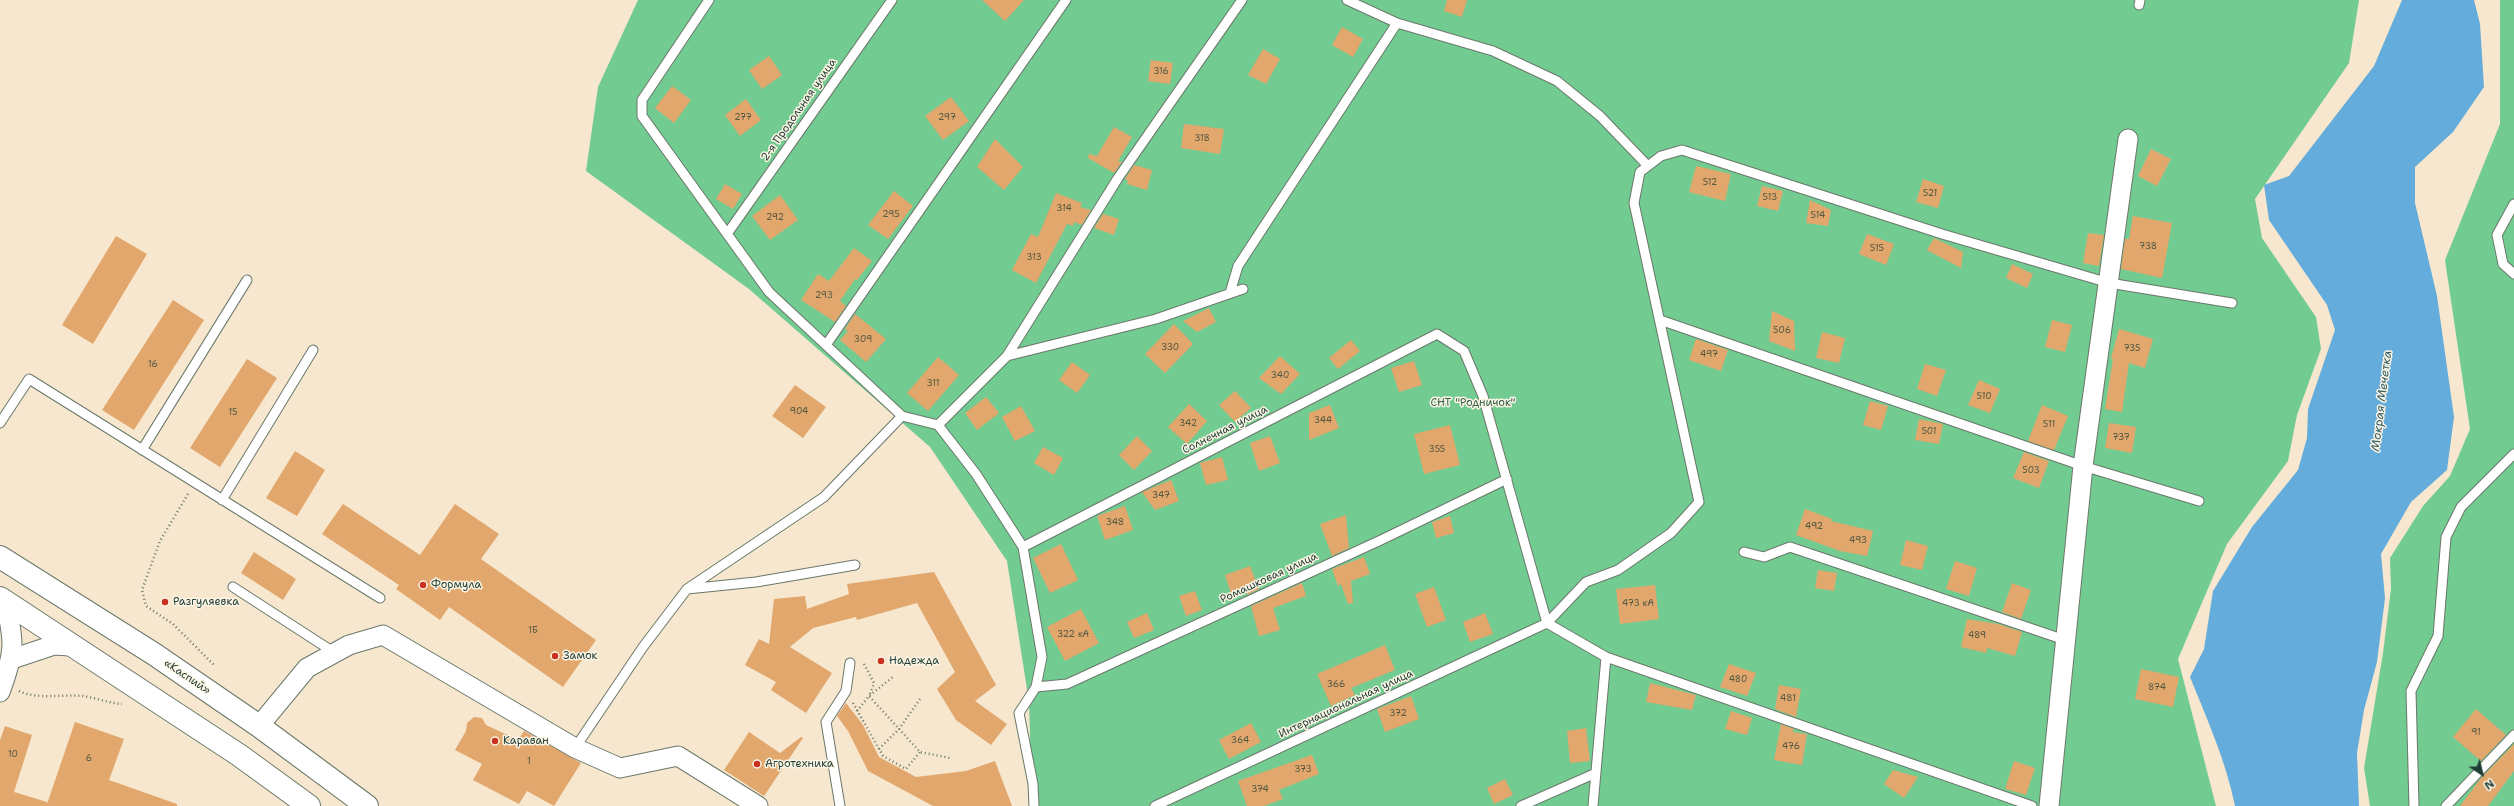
<!DOCTYPE html>
<html>
<head>
<meta charset="utf-8">
<style>
  body { margin:0 }
  #map { position:relative; width:2514px; height:806px; overflow:hidden; background:#f6e7ce; font-family:"Shantell Sans",sans-serif }
  canvas { display:block }
  .north { position:absolute; left:2462px; top:754px; width:40px; height:40px; -webkit-text-stroke:3px #fcf5e5; paint-order:stroke; rotate:145deg; font-size:11px; font-weight:700; line-height:16px; text-align:center; color:#1f3d34 }
  .north::after { content:''; display:block; margin:auto; width:14px; height:18px; background:#1f3d34; clip-path:polygon(50% 0,100% 100%,50% 72%,0 100%) }
</style>
</head>
<body>
<div id="map">
<canvas width="2514" height="806"></canvas>
<div class="north">N</div>
</div>
<script>
const ctx = document.querySelector('canvas').getContext('2d');
ctx.lineJoin = 'round';
function fill(path, color) { ctx.fillStyle = color; ctx.fill(path, 'evenodd'); }
function stroke(path, color, width, dash) { ctx.strokeStyle = color; ctx.lineWidth = width; ctx.lineCap = dash ? 'butt' : 'round'; ctx.setLineDash(dash || []); ctx.stroke(path); }
function drawText(font, color, halo, rows, align = 'center') {
  ctx.font = font + ' "Shantell Sans",sans-serif'; ctx.lineWidth = 3; ctx.setLineDash([]); ctx.textBaseline = 'middle'; ctx.strokeStyle = halo; ctx.fillStyle = color; for (const [text, x, y, turn = 0] of rows) {
    ctx.save(); ctx.translate(x, y); ctx.rotate((+turn || 0) * Math.PI / 180); ctx.textAlign = isNaN(turn) ? turn : align; if (halo) ctx.strokeText(text, 0, 0); ctx.fillText(text, 0, 0); ctx.restore();
  }
}
fill(new Path2D(`
  M638,0H2359L2349,63L2255,199L2262,238L2316,317L2321,349L2297,415L2288,461L2227,544L2178,659L2216,806H1032L1029,702L1007,561L930,447L749,289L586,171L598,87Z
  M2500,0H2514V806H2370L2364,768L2383,653L2391,589L2390,558L2423,506L2450,476L2470,429L2445,260L2500,124Z`), '#72cb91');
fill(new Path2D(`
  M2402,0H2474L2480,24L2484,87L2453,132L2415,167V203L2437,296L2454,417L2447,470L2411,502L2381,554L2385,598L2377,662L2364,710L2357,753L2359,806H2235C2226,761 2207,719 2190,677L2204,649L2213,591L2252,527L2298,470L2307,438L2308,409L2335,330L2327,305L2269,220L2264,185L2289,176L2374,66Z`), '#64acdb');
fill(new Path2D(`
  M982,0H1024L1005,21Z
  M1447,0H1467L1462,17L1444,11Z
  M1342,27L1363,39L1353,57L1332,45Z
  M1263,49L1280,59L1266,84L1248,75Z
  M769,56L782,75L762,89L749,70Z
  M1151,60L1173,63L1170,84L1148,81Z
  M672,86L691,100L674,123L655,108Z
  M951,97L969,121L943,140L925,116Z
  M746,99L761,120L740,136L725,115Z
  M1184,124L1224,129L1220,154L1181,148Z
  M1114,127L1132,137L1118,161L1122,162L1114,173L1088,158L1089,154L1097,156Z
  M995,139L1023,167L1004,190L977,167Z
  M2151,149L2171,159L2157,186L2138,176Z
  M1134,165L1152,170L1147,190L1127,184L1128,181L1125,179Z
  M1696,166L1731,174L1725,201L1689,192Z
  M1923,179L1944,186L1938,208L1916,202Z
  M725,184L742,194L733,209L716,199Z
  M1762,186L1783,191L1778,211L1757,206Z
  M894,191L913,206L888,239L868,225Z
  M1056,193L1082,203L1080,207L1091,210L1082,225L1074,222L1073,226L1067,224L1036,283L1012,270L1031,234L1038,237Z
  M780,195L798,220L770,240L752,216Z
  M1810,200L1831,210L1828,226L1806,223Z
  M1103,214L1119,219L1114,235L1094,228Z
  M2133,216L2172,223L2162,278L2121,269L2125,239H2129Z
  M2088,233L2104,235L2099,266L2083,263Z
  M1867,234L1894,244L1886,265L1859,254Z
  M116,236L147,254L93,344L62,325Z
  M1934,238L1963,252L1961,268L1927,250Z
  M854,248L872,261L857,280L855,279L840,301L846,306L835,322L801,300L818,274L829,281Z
  M2012,264L2033,274L2027,288L2006,278Z
  M173,300L204,320L134,430L102,410Z
  M1209,308L1216,322L1197,332L1183,321Z
  M1772,311L1794,321L1795,351L1769,341Z
  M855,314L886,339L866,362L840,340L848,331L845,329Z
  M2052,320L2072,325L2065,352L2045,347Z
  M1174,324L1193,344L1165,373L1145,354Z
  M2119,329L2153,339L2145,368L2129,363L2122,412L2105,409L2113,359L2111,358Z
  M1822,332L1845,338L1839,363L1816,358Z
  M1696,339L1728,350L1721,371L1689,360Z
  M1351,340L1360,351L1338,369L1329,358Z
  M1280,356L1300,374L1281,394L1259,378Z
  M938,357L959,375L928,411L907,393Z
  M247,359L277,378L220,467L190,448Z
  M1414,361L1422,385L1399,392L1391,368Z
  M1072,362L1090,375L1077,393L1059,380Z
  M1925,364L1946,370L1937,396L1917,389Z
  M1979,380L2000,389L1990,413L1968,405Z
  M795,385L826,407L803,438L772,416Z
  M1235,391L1251,408L1235,422L1219,405Z
  M986,397L999,413L977,430L965,413Z
  M1870,401L1888,406L1881,430L1863,425Z
  M1189,404L1207,421L1187,444L1168,427Z
  M1330,405L1339,428L1309,440V413Z
  M2042,405L2068,416L2054,450L2028,441Z
  M1021,406L1035,431L1015,441L1002,417Z
  M1919,419L1943,424L1939,444L1915,440Z
  M2109,423L2136,427L2132,453L2105,448Z
  M1450,425L1460,465L1424,474L1414,434Z
  M1137,436L1152,451L1134,470L1119,455Z
  M1270,436L1280,463L1259,471L1250,443Z
  M1043,447L1063,458L1054,475L1034,463Z
  M295,451L325,470L297,516L266,498Z
  M2024,452L2049,461L2039,488L2013,478Z
  M1222,457L1228,480L1206,485L1200,463Z
  M1171,480L1179,501L1155,510L1142,492Z
  M343,504L420,555L455,504L499,534L481,559L596,640L563,687L449,607L440,620L396,589L399,585L322,534Z
  M1125,506L1133,530L1105,540L1097,516Z
  M1805,509L1832,519L1831,521L1873,531L1867,556L1840,551L1796,535Z
  M1346,515L1349,548L1332,556L1320,524Z
  M1450,516L1454,533L1436,538L1432,522Z
  M1906,540L1928,546L1922,570L1900,565Z
  M1061,544L1078,580L1050,593L1033,558Z
  M254,552L296,579L283,600L241,573Z
  M1364,557L1370,574L1351,581L1353,603L1348,604L1341,584L1338,586L1332,569Z
  M1955,561L1977,568L1969,596L1946,589Z
  M1250,566L1259,589L1247,595V592L1232,597L1225,575Z
  M1818,570L1837,573L1834,591L1815,588Z
  M934,572L996,685L975,701L1007,724L991,745L956,720L937,689L955,672L917,603L857,620L856,617L813,628L790,647L832,673L806,713L771,690L776,682L745,665L759,639L769,644L774,599L805,596L807,609L849,594L847,584Z
  M1302,583L1306,596L1273,608L1280,630L1259,636L1251,606Z
  M2012,583L2031,590L2021,619L2002,612Z
  M1655,585L1659,619L1620,624L1616,589Z
  M1434,587L1446,620L1427,627L1415,594Z
  M1195,591L1202,610L1186,616L1179,596Z
  M1081,609L1099,643L1065,661L1047,627Z
  M1147,613L1154,630L1134,638L1127,622Z
  M1485,613L1493,634L1470,642L1463,622Z
  M1967,619L1998,624L2022,632L2015,656L1987,648L1986,653L1961,647Z
  M1385,645L1395,670L1351,688L1355,695L1331,706L1317,674Z
  M1729,664L1756,673L1747,696L1720,687Z
  M2141,669L2179,677L2173,707L2135,699Z
  M1650,683L1696,695L1692,710L1646,702Z
  M1779,685L1801,689L1796,717L1775,709Z
  M1411,696L1419,719L1385,732L1377,709Z
  M846,703L863,725L879,757L916,777L966,771L995,761L1012,806H933L868,771L848,731L837,716Z
  M2476,709L2506,735L2481,761L2453,737Z
  M1731,711L1752,718L1747,735L1725,729Z
  M474,717L482,718L486,725L518,740L524,731L581,763L554,806L527,791L519,804L473,780L482,764L455,750L466,731L467,723Z
  M75,722L124,739L109,780L177,804V806H0V740L5,726L32,735L14,792L47,802V804Z
  M1251,723L1261,742L1229,759L1219,740Z
  M1781,724L1794,729L1793,732L1807,734L1802,765L1774,760Z
  M1586,728L1590,761L1570,763L1567,731Z
  M749,732L780,753L801,737L803,738L764,796L724,770Z
  M2514,744V771L2488,806H2460L2481,778Z
  M1312,755L1319,774L1279,790L1283,799L1264,806H1247L1238,781Z
  M2014,761L2035,768L2026,795L2005,789Z
  M1893,770L1918,777L1904,798L1884,784Z
  M1505,779L1513,795L1494,804L1487,788Z`), '#e2a76c');
const lane = new Path2D(`
  M709,0L642,100V116L769,292L902,416L938,425L976,474L1023,547L1042,657L1036,687L1019,713L1033,784L1034,806
  M1347,0L1397,23L1493,51L1557,81L1600,116L1648,166
  M2139,5L2140,0
  M2514,204L2497,235L2503,264L2514,274
  M727,234L892,0
  M1230,293L1238,266L1397,23
  M1660,320L2083,466L2199,501
  M826,345L1066,0
  M1007,356L1118,178L1242,0
  M0,423L29,379L380,598
  M938,425L1007,356L1156,319L1243,289
  M142,450L247,280
  M222,500L313,350
  M1023,547L1437,334L1464,351L1483,396L1547,623L1606,657L1593,806
  M1744,552L1764,557L1790,547L2065,640
  M233,587L335,653
  M687,589L824,497L902,416
  M1606,657L2032,806
  M1036,687L1067,684L1381,540L1507,479
  M575,748L643,647L687,589L756,582L855,565
  M840,806L826,722L846,691L850,663
  M1155,806L1547,623L1586,582L1618,570L1671,533L1699,502L1634,203L1640,172L1661,156L1682,150L1942,234L2109,283L2232,303
  M1521,806L1596,773
  M2414,806L2411,691L2438,636L2446,537L2461,507L2514,454
  M2446,806L2514,735`);
const street = new Path2D(`
  M12,659L54,645L70,646
  M0,692C15,652 15,642 5,601
  M259,726L307,668L349,645L383,635L575,748L620,768L678,756L758,806
  M2049,806L2083,466L2128,139`);
const highway = new Path2D(`
  M0,557L154,654L259,726L367,806
  M0,598L239,755L309,806`);
stroke(lane, '#6a786a', 11);
stroke(street, '#6a786a', 21);
stroke(highway, '#6a786a', 24);
stroke(new Path2D(`
  M188,494L160,541L142,590L146,606L173,624L214,665
  M864,664L874,683L869,696L920,752L950,758
  M19,691C38,700 61,694 83,696C96,698 109,703 122,704
  M853,703L883,756L906,769L920,752
  M857,711L869,696L894,676
  M879,749L899,729L920,699`), '#6a786a', 2.5, [1, 3]);
stroke(lane, '#fff', 9);
stroke(street, '#fff', 19);
stroke(highway, '#fff', 22);
for (const [x, y, r, color] of [
  [423,585,4,"#c8321e"],
  [165,602,4,"#c8321e"],
  [555,656,4,"#c8321e"],
  [881,661,4,"#c8321e"],
  [495,741,4,"#c8321e"],
  [757,764,4,"#c8321e"]
]) { const dot = new Path2D(); dot.arc(x, y, r, 0, 2 * Math.PI); ctx.fillStyle = color; ctx.fill(dot); stroke(dot, '#fcf5e5', 1.5); }
drawText('9px', '#505842', null, [
  ["316",1161,72],
  ["277",743,118],
  ["297",947,118],
  ["318",1202,139],
  ["512",1710,183],
  ["521",1930,194],
  ["513",1770,198],
  ["314",1064,209],
  ["295",891,215],
  ["514",1818,216],
  ["292",775,218],
  ["738",2148,247],
  ["515",1877,249],
  ["313",1034,258],
  ["293",824,296],
  ["506",1782,331],
  ["309",863,340],
  ["330",1170,348],
  ["735",2132,349],
  ["497",1709,355],
  ["16",153,365],
  ["340",1280,376],
  ["311",933,384],
  ["510",1984,397],
  ["904",799,412],
  ["15",233,413],
  ["344",1323,421],
  ["342",1188,424],
  ["511",2049,425],
  ["501",1929,432],
  ["737",2121,438],
  ["355",1437,450],
  ["503",2031,471],
  ["347",1161,496],
  ["348",1115,523],
  ["492",1814,527],
  ["493",1858,541],
  ["473 кА",1638,604],
  ["1Б",533,631],
  ["322 кА",1073,635],
  ["489",1977,636],
  ["480",1738,680],
  ["366",1336,685],
  ["874",2157,688],
  ["481",1788,699],
  ["372",1398,714],
  ["91",2476,733],
  ["364",1240,741],
  ["476",1791,747],
  ["10",13,755],
  ["6",89,759],
  ["1",529,762],
  ["373",1303,770],
  ["374",1260,790]
]);
drawText('11px', '#1f3d34', '#fcf5e5', [
  ["2-я Продольная улица",799,110,-55],
  ["Солнечная улица",1225,430,-27],
  ["Ромашковая улица",1269,578,-25],
  ["«Каспий»",187,677,34],
  ["Интернациональная улица",1346,704,-25]
]);
drawText('11px', '#34604b', '#fcf5e5', [
  ["СНТ \"Родничок\"",1473,403]
]);
drawText('11px', '#1f3d34', '#fcf5e5', [
  ["Формула",431,585],
  ["Разгуляевка",173,602],
  ["Замок",563,656],
  ["Надежда",889,661],
  ["Караван",503,741],
  ["Агротехника",765,764]
], 'left');
drawText('italic 12px', '#345e66', '#fcf5e5', [
  ["Мокрая Мечетка",2382,401,-83]
]);
</script>
</body>
</html>
